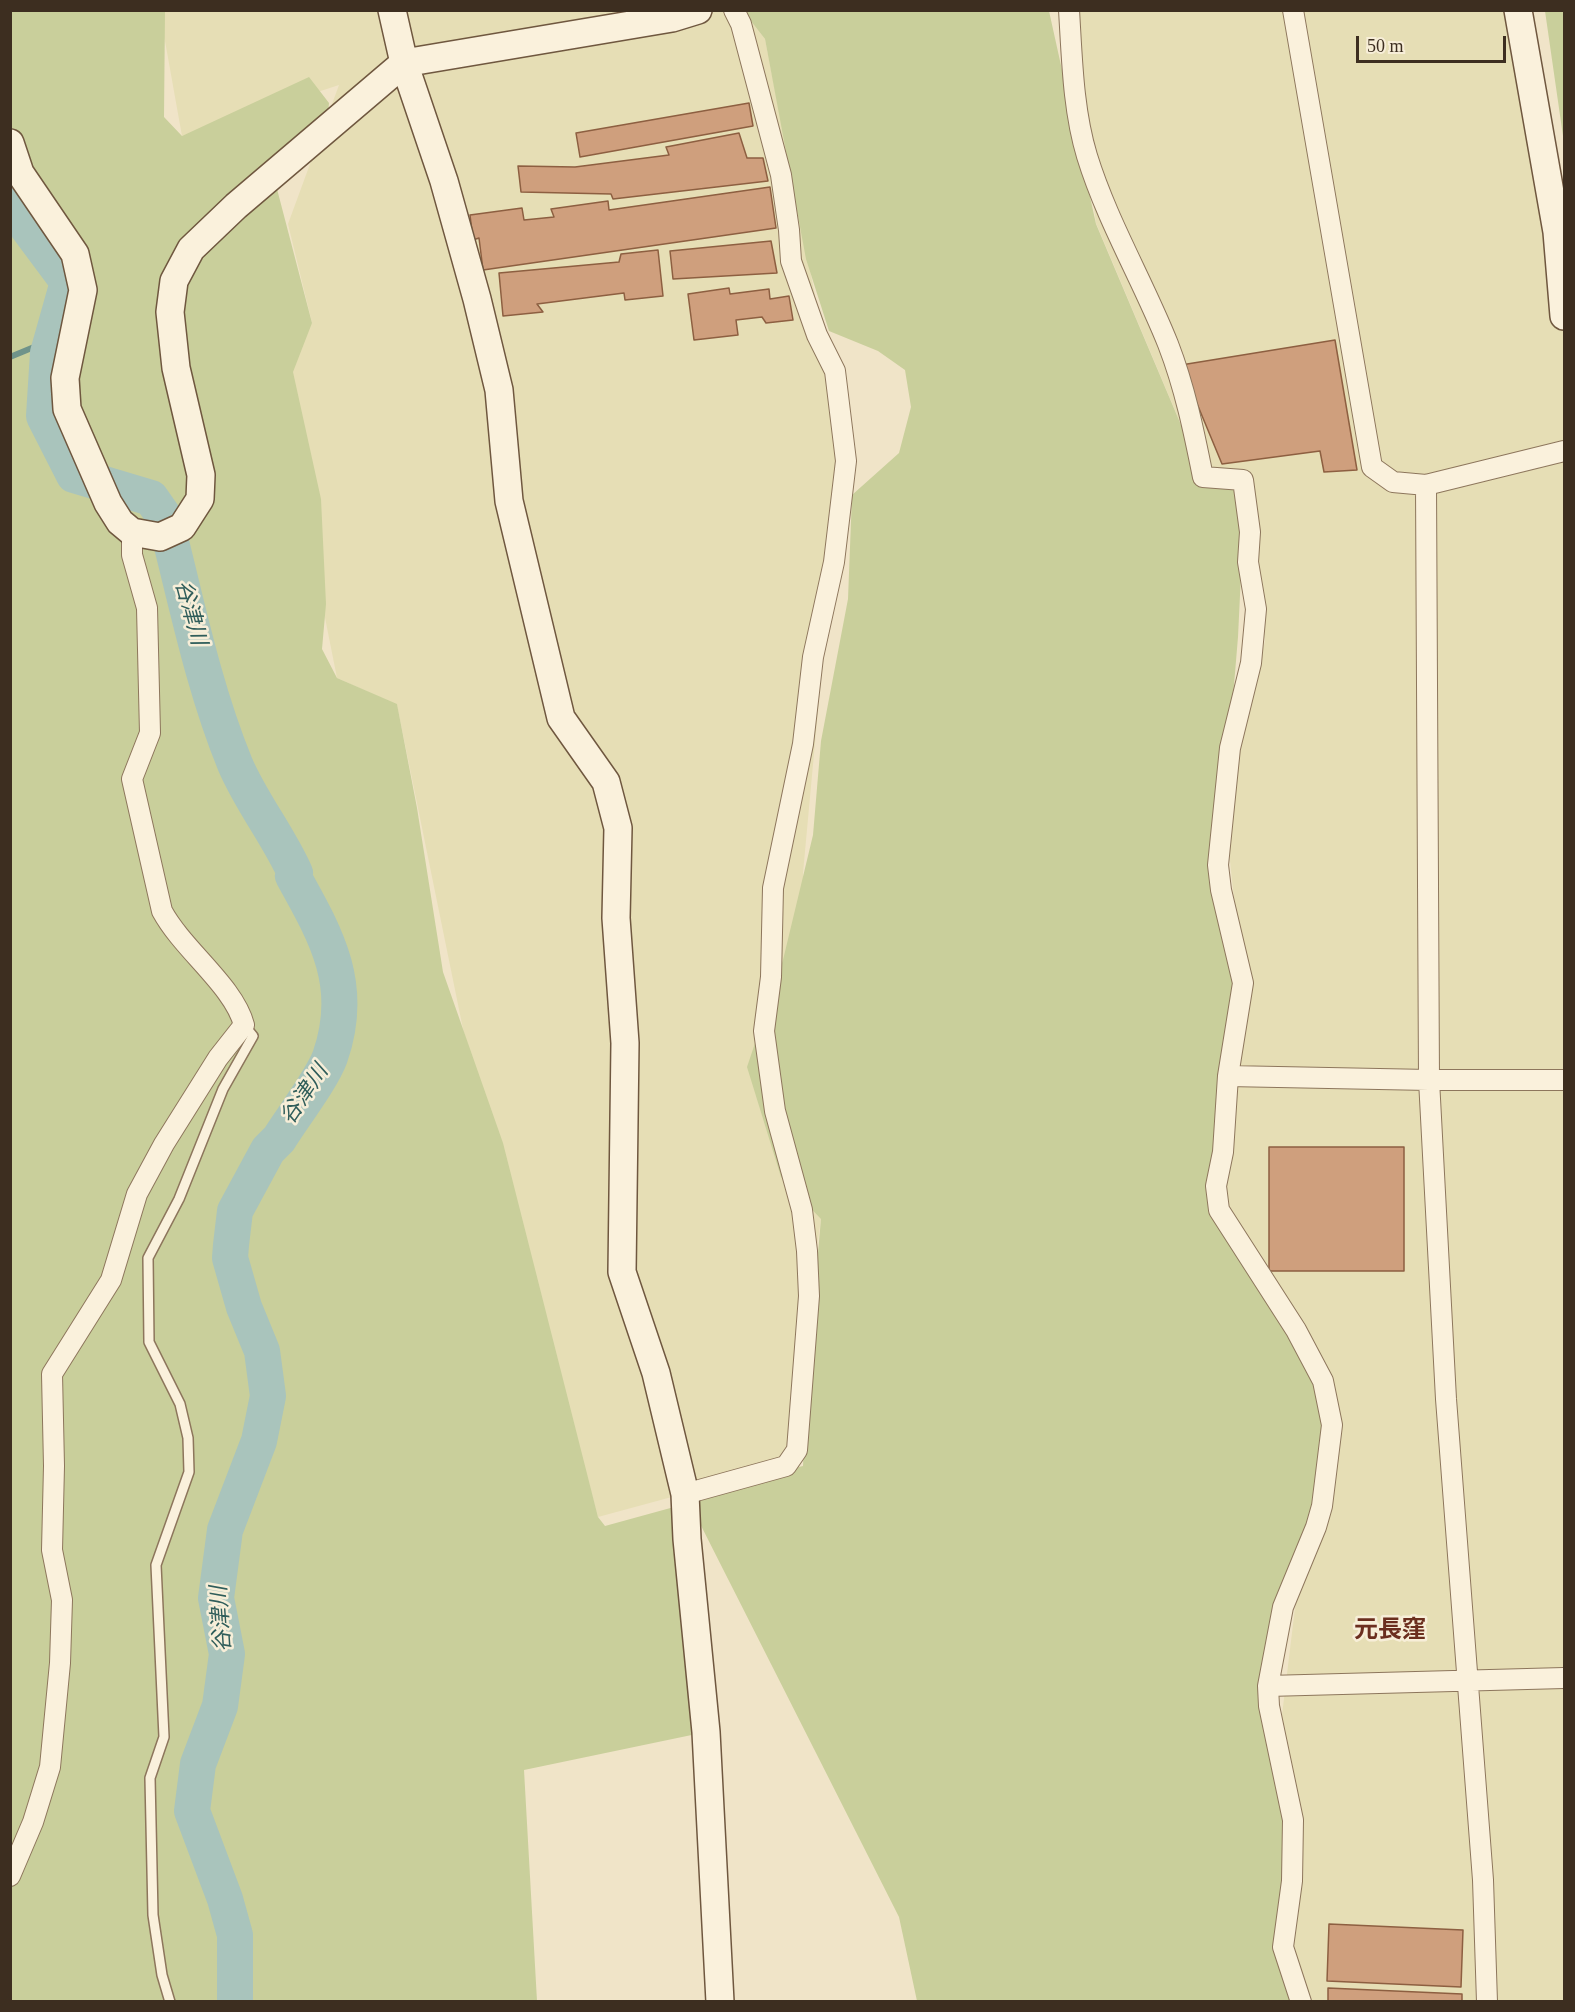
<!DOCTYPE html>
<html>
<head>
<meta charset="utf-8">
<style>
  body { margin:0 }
  #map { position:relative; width:1575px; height:2012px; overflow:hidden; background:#f0e4c8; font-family:"Times New Roman",serif }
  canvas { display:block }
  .frame { position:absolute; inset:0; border:12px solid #3d2e20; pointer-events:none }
  .scale { position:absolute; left:1356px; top:36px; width:150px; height:27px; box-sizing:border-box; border:3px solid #3d2e20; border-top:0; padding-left:8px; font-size:18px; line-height:21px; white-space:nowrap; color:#3d2e20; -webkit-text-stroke:4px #f7eed8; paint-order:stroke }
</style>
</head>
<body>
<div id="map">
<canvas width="1575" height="2012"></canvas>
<div class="frame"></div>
<div class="scale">50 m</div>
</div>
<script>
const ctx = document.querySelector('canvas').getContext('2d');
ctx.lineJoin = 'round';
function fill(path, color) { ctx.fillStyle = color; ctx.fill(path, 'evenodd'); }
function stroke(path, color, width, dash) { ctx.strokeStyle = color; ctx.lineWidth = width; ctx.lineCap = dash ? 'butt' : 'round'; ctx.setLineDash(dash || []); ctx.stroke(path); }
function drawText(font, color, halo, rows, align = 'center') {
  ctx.font = font + ' "Times New Roman","Noto Sans JP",serif'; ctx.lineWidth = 5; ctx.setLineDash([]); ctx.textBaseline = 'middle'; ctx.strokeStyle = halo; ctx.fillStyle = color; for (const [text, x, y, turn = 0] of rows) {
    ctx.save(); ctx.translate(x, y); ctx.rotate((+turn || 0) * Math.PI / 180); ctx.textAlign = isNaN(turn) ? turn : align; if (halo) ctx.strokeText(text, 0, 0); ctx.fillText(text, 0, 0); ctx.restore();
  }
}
fill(new Path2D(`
  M742,10L765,39L843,439L803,873L821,1219L786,1466L598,1517L463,1029L397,705L337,678L272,351L312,323L288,224L339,85L182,136L165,41L154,11Z
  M1062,11H1527L1564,316V2001H1301L1283,1947L1293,1838L1282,1715L1300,1567L1216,1186L1243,983L1224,805L1265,641L1243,480L1196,460L1096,223L1070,27Z`), '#e6deb5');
fill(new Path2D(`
  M11,11H165L164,117L182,136L309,77L329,103L328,114L277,189L312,323L293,372L321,499L326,604L322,649L337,678L397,704L417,808L443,972L503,1143L598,1517L605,1526L685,1504L706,1732L524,1770L537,2001L11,2002Z
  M743,11H1049L1096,224L1203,477L1245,491L1238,637L1224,805L1237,979L1211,1186L1296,1330L1332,1425L1269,1686L1293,1838L1283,1947L1299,2001H917L899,1917L685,1494L803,1466L807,1375L821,1219L781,1177L747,1067L783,960L813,835L821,741L848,599L852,495L899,453L911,407L905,370L878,351L829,331L806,259L765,39Z
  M1545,11H1564V143Z`), '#c9cf9b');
stroke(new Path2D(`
  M10,357L51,340`), '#6f938a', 6);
stroke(new Path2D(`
  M10,204L68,282L48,353L44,416L74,475L151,498L165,518C186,600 203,686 235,764C251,802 278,835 295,873L293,876C327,937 355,986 330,1057C322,1079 292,1118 279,1139L268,1150L235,1211L231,1245L230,1258L244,1307L262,1351L268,1396L259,1441L225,1530L216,1598L227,1654L220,1706L198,1764L192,1811L225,1899L235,1935V2002`), '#a9c4bc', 36);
const building = new Path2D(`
  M749,103L753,126L580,157L576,133Z
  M739,133L747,158H763L768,181L613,199L611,194L521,192L518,166L575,167L669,155L666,147Z
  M770,187L776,228L483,270L479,238L473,240L470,215L522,208L524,220L554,217L551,209L608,201L609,210Z
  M771,241L777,273L673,279L670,251Z
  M658,250L663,296L625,300L624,293L537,304L543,312L503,316L499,273L619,262L621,254Z
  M729,288L730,294L769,289L770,299L789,296L793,320L766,323L762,317L736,320L738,335L694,340L688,294Z
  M1335,340L1357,470L1324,472L1320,451L1222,464L1181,365Z
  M1269,1147H1404V1271H1269Z
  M1329,1924L1463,1930L1461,1987L1327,1981Z
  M1328,1988L1462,1994V2002H1328Z`);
fill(building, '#cf9f7d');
stroke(building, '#8d5f41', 1.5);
const lane = new Path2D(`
  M170,2002L162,1975L153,1915L150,1778L164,1737L156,1565L189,1472L188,1438L180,1404L149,1342L148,1258L179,1199L223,1089L253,1036L244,1025`);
const street = new Path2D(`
  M1069,10C1072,58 1073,110 1087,156C1107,221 1143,281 1168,344C1185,388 1194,432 1203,477L1243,480L1250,532L1248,562L1256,609L1251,663L1230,748L1218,865L1221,890L1243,983L1228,1076L1223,1152L1216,1186L1219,1210L1296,1330L1323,1381L1332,1425L1322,1506L1316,1527L1283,1607L1268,1686L1269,1706L1293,1820L1292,1881L1283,1947L1301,2002
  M1293,10L1372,467L1393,482L1426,485L1564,451
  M1426,485L1429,1080L1446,1399L1483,1880L1487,2002
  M1228,1076L1429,1080H1564
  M685,1494L786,1466L797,1450L809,1296L807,1251L802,1210L775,1111L764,1031L771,977L773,888L803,744L813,657L834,562L846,461L835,371L817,335L791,261L789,230L781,175L741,24L734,10
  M1268,1686L1564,1678
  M10,1876L33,1822L50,1767L60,1663L62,1600L52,1550L54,1466L52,1374L111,1280L137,1194L164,1144L218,1058L244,1025C234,986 183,950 162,911L132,779L150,733L147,608L132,555V532`);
const secondary = new Path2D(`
  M392,10L404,63L444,181L477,299L499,390L509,501L561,718L606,782L618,828L616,918L625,1043L622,1272L656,1373L685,1494L687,1539L706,1732L720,2002
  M1518,10L1557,232L1564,316
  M10,143L20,173L75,254L83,290L65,378L67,409L108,503L120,522L132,532L160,537L182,527L200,499L201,475L176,368L170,312L174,281L191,249L236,206L404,63L672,18L698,10`);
stroke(lane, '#8d765c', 12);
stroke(street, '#8d765c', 22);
stroke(secondary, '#6f573f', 30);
stroke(lane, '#faf1dc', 9);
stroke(street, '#faf1dc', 20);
stroke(secondary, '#faf1dc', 27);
drawText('italic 22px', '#2f5d5a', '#f7eed8', [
  ["谷津川",190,613,75],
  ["谷津川",305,1095,-56],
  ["谷津川",222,1619,-94]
]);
drawText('bold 24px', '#6b2e1e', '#f7eed8', [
  ["元長窪",1390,1631]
]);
</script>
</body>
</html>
